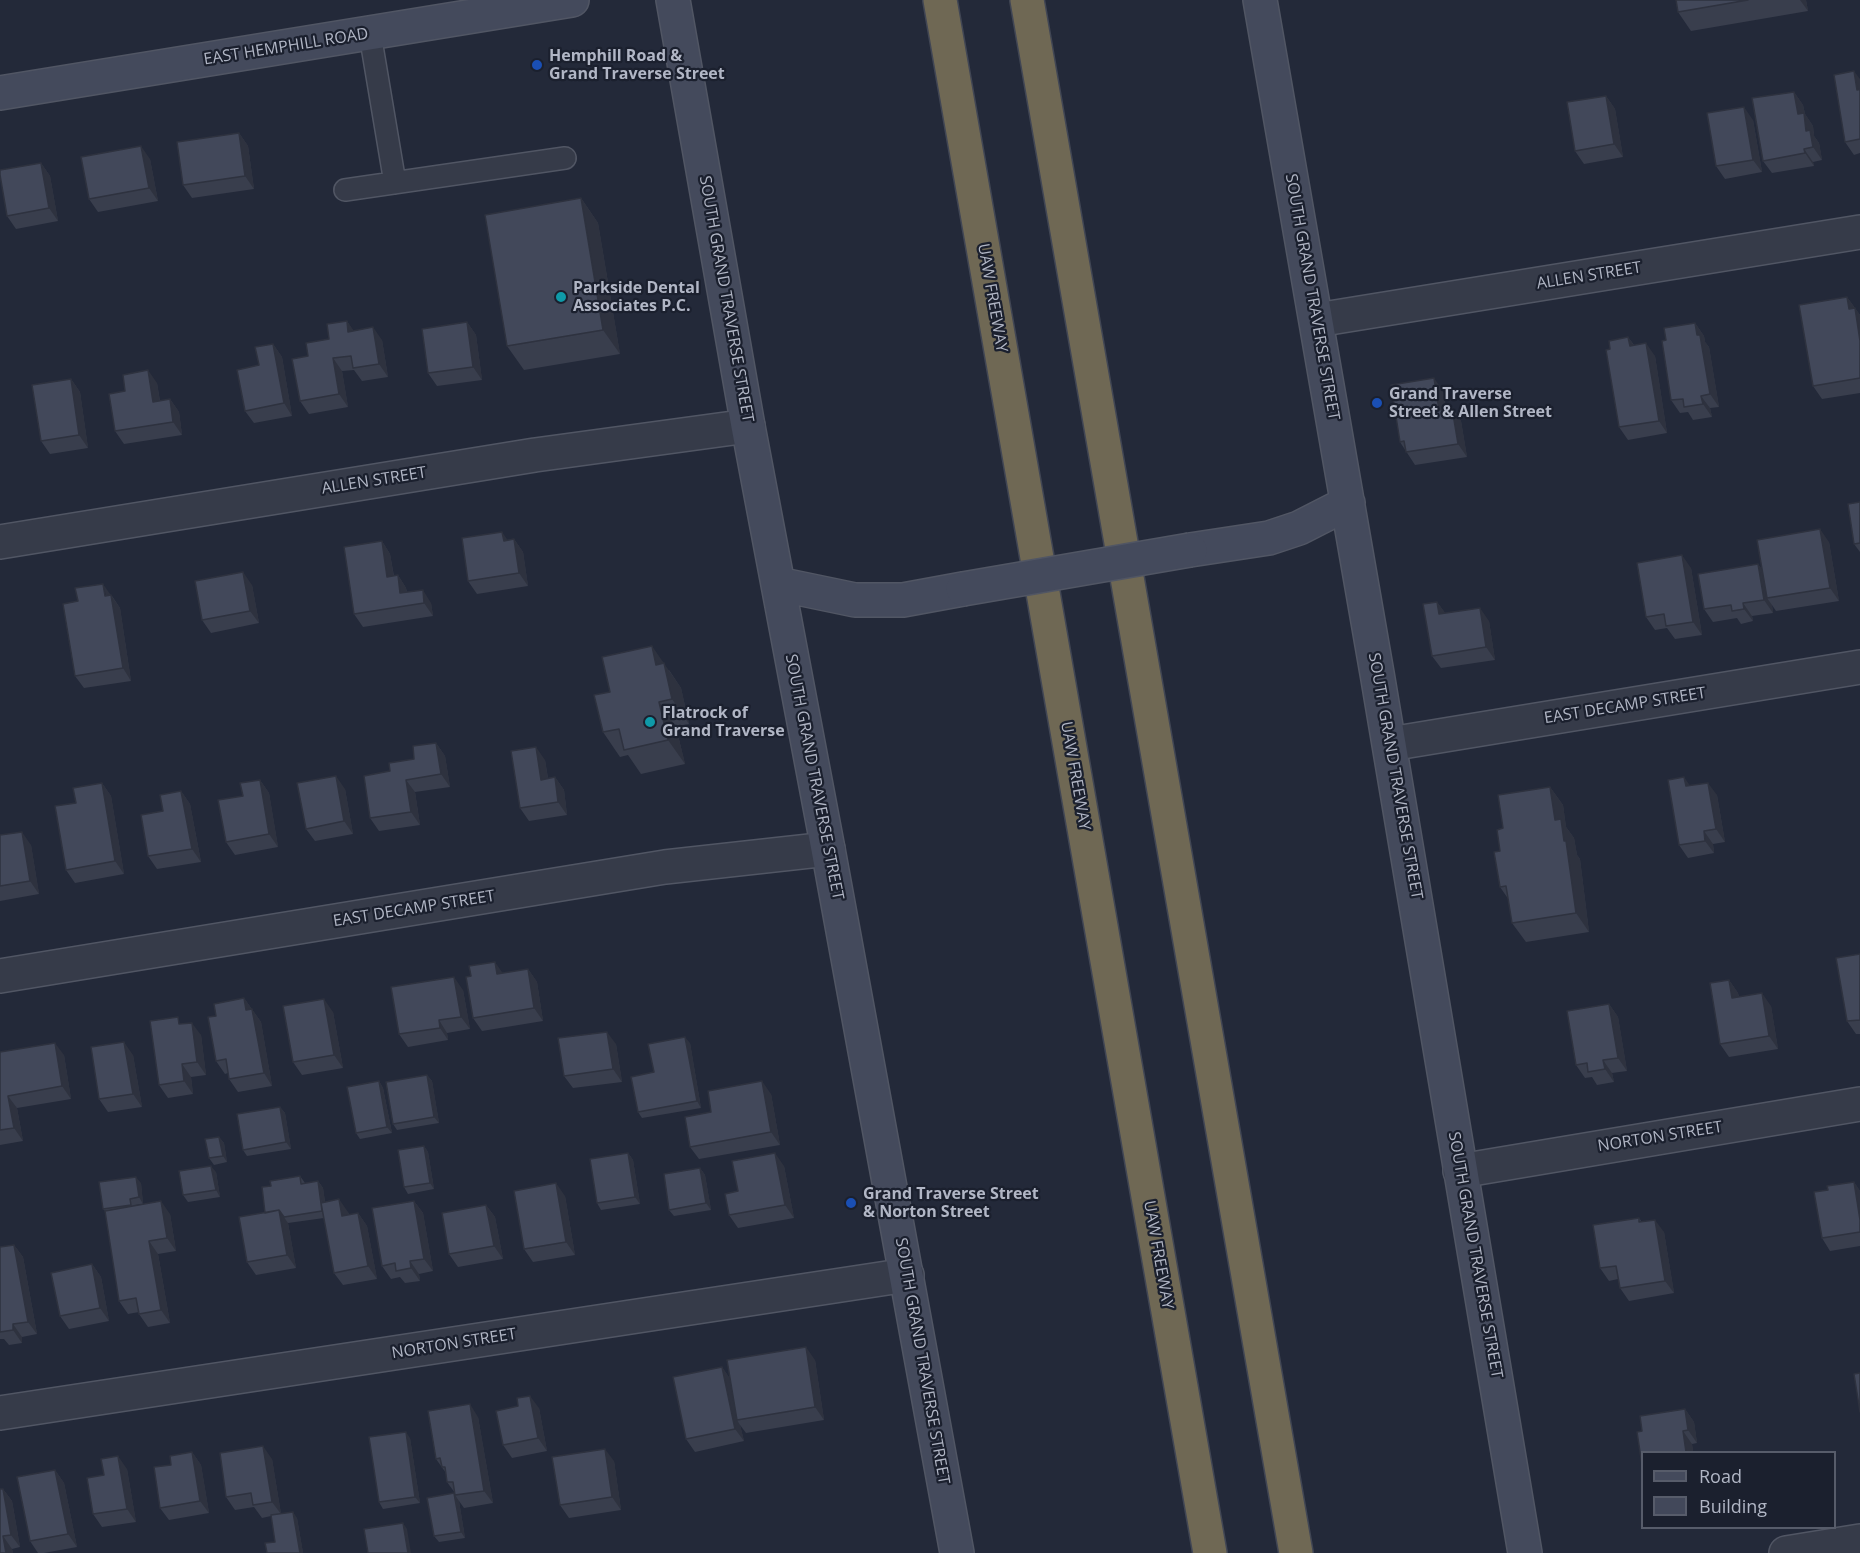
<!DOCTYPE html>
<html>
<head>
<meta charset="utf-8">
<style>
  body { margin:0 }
  #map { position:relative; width:1860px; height:1553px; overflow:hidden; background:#232939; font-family:"Open Sans",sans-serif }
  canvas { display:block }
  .legend { position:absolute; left:1641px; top:1451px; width:195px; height:78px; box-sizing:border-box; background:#1b202e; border:2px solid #575c6a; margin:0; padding:8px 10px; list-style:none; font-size:18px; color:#b1b6c5 }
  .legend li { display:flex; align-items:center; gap:12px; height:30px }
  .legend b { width:30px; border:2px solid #575c6a }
</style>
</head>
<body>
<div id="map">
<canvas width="1860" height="1553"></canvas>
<ul class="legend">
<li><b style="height:8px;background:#444a5c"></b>Road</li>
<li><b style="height:16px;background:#42485a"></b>Building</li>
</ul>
</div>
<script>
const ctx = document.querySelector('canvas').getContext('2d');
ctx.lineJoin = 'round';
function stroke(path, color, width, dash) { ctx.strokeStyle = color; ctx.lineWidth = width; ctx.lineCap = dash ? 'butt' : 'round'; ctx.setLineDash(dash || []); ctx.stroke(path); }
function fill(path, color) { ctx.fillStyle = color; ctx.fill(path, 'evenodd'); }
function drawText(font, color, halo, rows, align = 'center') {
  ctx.font = font + ' "Open Sans",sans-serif'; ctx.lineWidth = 4.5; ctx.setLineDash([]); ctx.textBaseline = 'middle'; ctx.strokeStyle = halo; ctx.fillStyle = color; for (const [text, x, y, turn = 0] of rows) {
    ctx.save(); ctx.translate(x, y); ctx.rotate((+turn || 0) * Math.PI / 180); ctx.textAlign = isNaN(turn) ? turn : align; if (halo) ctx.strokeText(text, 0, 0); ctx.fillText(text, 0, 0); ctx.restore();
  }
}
const lane = new Path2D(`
  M370,34L395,183
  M345,190L565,158`);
const street = new Path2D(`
  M1317,320L1860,232
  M0,542L535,455L748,426
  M1390,744L1860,667
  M0,976L665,867L828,849
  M1460,1171L1860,1104
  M0,1413L907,1275
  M1786,1553L1860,1541`);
const secondary = new Path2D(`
  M673,0L748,426L828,849L957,1553
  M1260,0C1353,517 1437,1035 1525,1553
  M0,93L572,0
  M1190,550L1269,538L1299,528L1348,503
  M778,584L855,600H903L963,589`);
const highway = new Path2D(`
  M940,0L1210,1553
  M1027,0L1296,1553`);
stroke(lane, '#515664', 24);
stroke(street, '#515664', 36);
stroke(secondary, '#515664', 36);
stroke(highway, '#414654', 36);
stroke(lane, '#363b49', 21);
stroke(street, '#363b49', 33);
stroke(secondary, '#444a5c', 33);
stroke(highway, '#6f6854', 33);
const secondaryBridge = new Path2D(`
  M963,589L1190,550`);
stroke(secondaryBridge, '#515664', 36, []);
stroke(secondaryBridge, '#444a5c', 33);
fill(new Path2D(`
  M1676,0H1806L1808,11L1691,31L1678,12Z
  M1860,79V153L1854,155L1845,142Z
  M1794,92L1803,105L1805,114L1813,126L1814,136L1819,143L1822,160L1813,162L1814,166L1772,173L1763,161Z
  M1606,96L1615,109L1623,157L1584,164L1575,151Z
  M1753,120L1762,172L1725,179L1716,166Z
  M239,133L248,146L254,189L192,198L183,185Z
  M150,159L158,201L98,212L89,199Z
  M41,163L50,176L58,221L16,229L7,216Z
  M581,198L598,223L620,354L524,370L507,346Z
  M1847,297L1860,315V393L1822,399L1813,386Z
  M347,321L353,331L382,340L388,377L362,381L354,370L342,371L348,407L309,414L300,401L308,356L329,339Z
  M467,322L476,335L482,380L437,386L428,373Z
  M1695,323L1704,336L1705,342L1709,347L1719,407L1710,408L1712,417L1693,420L1688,412L1680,413L1671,400L1666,340Z
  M1628,337L1634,345L1655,356L1667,433L1628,440L1619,427L1610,349Z
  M273,344L282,357L292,416L254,423L245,411L259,365Z
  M71,379L80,392L88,448L50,454L41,441Z
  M157,383L160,401L170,399L179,412L182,435L124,444L115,431L125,391Z
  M1443,391L1446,409L1452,408L1461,421L1467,457L1415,465L1400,442Z
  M1860,502V552L1854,544Z
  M514,539L523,552L528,586L477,594L468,581L507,540Z
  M382,541L390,554L394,576L398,575L406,588L407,592L431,603L433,616L363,627L354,614Z
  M1829,542L1839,601L1776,611L1772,605L1773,613L1752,616L1753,621L1741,624L1737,618L1713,622L1704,609L1758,564L1763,571Z
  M1691,568L1702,635L1675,639L1667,628L1655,630L1646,617Z
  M252,585L259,623L211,633L202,620Z
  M112,596L120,608L131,681L84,688L75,676Z
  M1437,602L1445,613L1489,621L1495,660L1441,668L1432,656Z
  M669,670L681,688L689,724L676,727L685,764L641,774L628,755L620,757L603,732L610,692Z
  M436,743L445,756L450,787L415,792L420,825L379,831L370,818L390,771L414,759Z
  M545,760L548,778L555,777L564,790L567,815L529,821L520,808Z
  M260,780L269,793L278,847L235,855L226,842L243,796Z
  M102,783L111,796L124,874L75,883L66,870L76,803Z
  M1690,786L1717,795L1725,842L1713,844L1714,853L1688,858L1679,845Z
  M1550,787L1563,805L1566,827L1574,838L1577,855L1580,859L1589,932L1526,942L1512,923L1509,900L1500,887V851L1503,828Z
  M345,789L353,834L315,841L306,829Z
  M181,791L190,804L201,862L157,869L148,856L163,811Z
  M0,835L31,845L39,894L0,901Z
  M1860,954V1034H1856L1847,1021Z
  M528,969L537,982L543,1021L482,1031L473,1018L503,973Z
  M1729,980L1738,993L1739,997L1771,1006L1778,1049L1729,1057L1720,1044Z
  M463,990L470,1029L447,1033L448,1040L408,1047L399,1034Z
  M244,998L261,1022L272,1086L238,1092L229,1079L228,1073L225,1074L216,1061V1016Z
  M1609,1004L1618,1017L1627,1071L1612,1073L1614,1082L1597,1085L1592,1077L1585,1078L1576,1065Z
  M333,1012L343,1068L302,1075L293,1062Z
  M183,1024L201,1035L206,1075L191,1077L193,1094L168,1098L159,1085Z
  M690,1043L701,1108L642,1118L638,1112Z
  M616,1044L622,1082L573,1088L564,1076Z
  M0,1052L64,1055L71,1099L17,1108L23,1141L0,1145Z
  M133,1055L142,1107L108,1112L99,1099Z
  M427,1075L432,1081L439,1123L397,1130L393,1124Z
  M379,1081L383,1088L392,1133L360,1139L356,1133Z
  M771,1094L780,1145L699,1159L690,1147L711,1112Z
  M280,1107L285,1113L291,1149L247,1156L243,1150Z
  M219,1137L224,1143L227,1162L214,1165L209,1158Z
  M424,1146L428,1152L434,1189L408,1194L404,1187Z
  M628,1153L633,1160L640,1204L601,1210L597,1203Z
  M784,1166L794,1218L738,1228L729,1215L738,1191Z
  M700,1168L705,1175L711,1210L674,1216L669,1210Z
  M216,1172L220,1197L188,1202L183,1195Z
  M300,1176L305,1183L318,1181L323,1188L325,1202L348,1212L349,1215L358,1213L367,1226L377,1279L343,1285L334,1273L324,1218L288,1223L296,1268L256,1275L247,1262L265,1213L271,1186Z
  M1854,1182L1860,1191V1246L1830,1251L1822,1238L1828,1190Z
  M141,1183L143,1204L135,1205V1206L170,1214L176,1251L158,1254L170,1323L148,1327L139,1314V1312L128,1314L119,1301L105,1211L103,1209Z
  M565,1196L575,1255L533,1262L524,1249Z
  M414,1201L423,1213L433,1271L419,1274L420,1281L405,1283L400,1277L391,1279L382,1266Z
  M486,1205L495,1217L503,1259L458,1267L449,1254Z
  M1639,1218L1642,1222L1664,1232L1674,1293L1629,1301L1620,1288L1618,1279L1609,1281L1600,1268Z
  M14,1245L23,1257L37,1334L22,1337V1343L9,1345L4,1339H0V1247Z
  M92,1264L101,1277L109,1321L69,1329L60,1316Z
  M815,1360L824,1420L746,1433L740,1425L744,1441L695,1452L686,1439L722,1367L730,1379Z
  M539,1408L547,1451L512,1458L503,1445Z
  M1685,1409L1694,1422L1697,1443L1692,1444L1693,1452H1642V1431Z
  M478,1417L493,1503L464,1508L459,1501L465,1538L439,1542L434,1536L455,1493L447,1482L446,1473L436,1459Z
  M410,1438L420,1503L383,1509L379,1502Z
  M192,1452L201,1465L209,1513L169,1520L160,1508L171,1465Z
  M272,1459L281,1514L297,1518L303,1553L275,1542L271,1516L262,1518L254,1507L235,1510L226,1497Z
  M614,1461L621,1510L569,1518L560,1505Z
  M127,1469L136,1522L102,1527L93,1514L104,1475Z
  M55,1470L64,1483L77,1547L44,1553H38L30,1541Z
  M3,1489L12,1501L20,1547L12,1549L13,1553H0Z`), '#393e4d');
fill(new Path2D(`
  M1800,0H1806L1808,11Z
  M1854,71L1860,79V94L1857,90Z
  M1794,92L1803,105L1805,114L1813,126L1814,136L1819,143L1822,160L1813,147L1806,131L1798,114Z
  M1606,96L1615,109L1623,157L1614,144Z
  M1744,107L1753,120L1762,172L1753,160Z
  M239,133L248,146L254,189L245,176Z
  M141,146L150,159L158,201L149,188Z
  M1804,149L1813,162L1814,166L1805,153Z
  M41,163L50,176L58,221L49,208Z
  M581,198L598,223L620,354L603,330Z
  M1847,297L1860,315V341L1849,309Z
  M347,321L356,334L348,332Z
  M467,322L476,335L482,380L473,367Z
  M1695,323L1704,336L1705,342L1709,347L1719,407L1710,394Z
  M373,327L382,340L388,377L379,364Z
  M1628,337L1637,350L1630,346Z
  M1646,343L1655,356L1667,433L1659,421Z
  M273,344L282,357L292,416L284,403Z
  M333,358L342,371L348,407L339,394Z
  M148,370L157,383L162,415L153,402Z
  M1434,378L1443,391L1448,423L1439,410Z
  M71,379L80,392L88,448L79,435Z
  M1701,396L1710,408L1712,417L1703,404Z
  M170,399L179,412L182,435L173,422Z
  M1452,408L1461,421L1467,457L1458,444Z
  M1820,529L1829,542L1839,601L1830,588Z
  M502,532L511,545L504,541Z
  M514,539L523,552L528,586L519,573Z
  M382,541L390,554L396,590L387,577Z
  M1682,555L1691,568L1702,635L1693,622Z
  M1758,564L1767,577V598L1772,605L1773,613L1764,600Z
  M243,572L252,585L259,623L250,611Z
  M398,575L406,588L409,606L400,593Z
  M103,584L120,608L131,681L123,668Z
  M423,590L431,603L433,616L424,603Z
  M1437,602L1446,614H1439Z
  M1743,603L1752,616L1753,621L1744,609Z
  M1480,608L1489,621L1495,660L1486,647Z
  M652,646L681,688L689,724L672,699L656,665Z
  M659,702L676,727L685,764L668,740Z
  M436,743L445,756L450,787L441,774Z
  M536,747L545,760L550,792L541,780Z
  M336,776L345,789L353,834L344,821Z
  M555,777L564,790L567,815L558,802Z
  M1684,777L1693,790L1686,786Z
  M260,780L269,793L278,847L269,834Z
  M406,780L415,792L420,825L411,812Z
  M102,783L111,796L124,874L115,861Z
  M1708,783L1717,795L1725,842L1716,829Z
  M1550,787L1563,805L1566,827L1574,838L1577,855L1580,859L1589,932L1576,913L1564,841L1555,820Z
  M181,791L190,804L201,862L192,849Z
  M1704,831L1713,844L1714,853L1705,841Z
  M22,832L31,845L39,894L30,881Z
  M495,962L504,975L497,974Z
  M528,969L537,982L543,1021L534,1008Z
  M454,977L463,990L470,1029L461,1017Z
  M1729,980L1738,993L1741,1011L1732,998Z
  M1762,993L1771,1006L1778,1049L1769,1036Z
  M244,998L261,1022L272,1086L264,1073L246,1010Z
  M324,999L333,1012L343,1068L334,1055Z
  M1609,1004L1618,1017L1627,1071L1618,1058Z
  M439,1020L447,1033L448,1040L440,1028Z
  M192,1023L201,1035L206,1075L197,1062Z
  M607,1032L616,1044L622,1082L613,1069Z
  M685,1037L690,1043L701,1108L697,1101Z
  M124,1042L133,1055L142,1107L133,1094Z
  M55,1043L64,1055L71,1099L62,1086Z
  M1603,1060L1612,1073L1614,1082L1605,1069Z
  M182,1064L191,1077L193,1094L184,1081Z
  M427,1075L432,1081L439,1123L434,1117Z
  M379,1081L383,1088L392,1133L387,1127Z
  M762,1081L771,1094L780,1145L771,1132Z
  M8,1096L17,1108L23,1141L14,1128Z
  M280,1107L285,1113L291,1149L286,1142Z
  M219,1137L224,1143L227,1162L223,1156Z
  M424,1146L428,1152L434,1189L430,1183Z
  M628,1153L633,1160L640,1204L635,1197Z
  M775,1153L784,1166L794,1218L785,1205Z
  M211,1166L216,1172L220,1197L216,1190Z
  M700,1168L705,1175L711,1210L706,1203Z
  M136,1177L141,1183L143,1204L139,1197Z
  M318,1181L323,1188L327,1217L323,1211Z
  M1854,1182L1860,1191V1220Z
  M556,1183L565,1196L575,1255L566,1242Z
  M339,1199L348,1212L351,1228L342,1216Z
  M161,1201L170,1214L176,1251L167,1238Z
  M414,1201L423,1213L433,1271L424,1259Z
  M486,1205L495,1217L503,1259L494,1246Z
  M279,1210L288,1223L296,1268L287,1255Z
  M358,1213L367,1226L377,1279L368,1266Z
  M1655,1220L1664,1232L1674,1293L1665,1281Z
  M149,1241L158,1254L170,1323L161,1310Z
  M14,1245L23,1257L37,1334L28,1322Z
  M410,1261L419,1274L420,1281L411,1268Z
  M92,1264L101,1277L109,1321L100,1308Z
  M13,1324L22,1337V1343L13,1330Z
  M806,1347L815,1360L824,1420L815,1407Z
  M722,1367L731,1380L737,1420L740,1425L744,1441L735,1429Z
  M530,1396L539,1408L547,1451L538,1438Z
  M470,1404L478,1417L493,1503L484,1491Z
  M1685,1409L1694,1422L1697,1443L1688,1430Z
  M1683,1431L1692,1444L1693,1452H1686Z
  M406,1432L410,1438L420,1503L415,1497Z
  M263,1446L272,1459L281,1514L272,1502Z
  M605,1449L614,1461L621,1510L612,1497Z
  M192,1452L201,1465L209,1513L200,1501Z
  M118,1456L127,1469L136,1522L127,1509Z
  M55,1470L64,1483L77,1547L68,1534Z
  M3,1489L12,1501L20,1547L11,1535Z
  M455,1495L459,1501L465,1538L461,1532Z
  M293,1512L297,1518L303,1553H300Z
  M403,1523L407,1529L411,1553H408Z
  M3,1536L12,1549L13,1553H6Z`), '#2e323f');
const building = new Path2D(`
  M1676,0H1748L1678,12Z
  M1854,71L1857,90L1860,89V139L1845,142L1834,75Z
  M1794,92L1798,114L1804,113L1806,131L1810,130L1813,147L1804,149L1805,153L1763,161L1752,98Z
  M1606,96L1614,144L1575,151L1567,102Z
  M1744,107L1753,160L1716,166L1707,113Z
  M239,133L245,176L183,185L177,142Z
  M141,146L149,188L89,199L81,157Z
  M41,163L49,208L7,216L0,175V170Z
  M581,198L603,330L507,346L485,215Z
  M1847,297L1849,309L1855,308L1860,341V378L1813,386L1799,305Z
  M347,321L348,332L373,327L379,364L353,368L351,356L333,358L339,394L300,401L292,359L308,356L306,343L329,339L327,324Z
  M467,322L473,367L428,373L422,329Z
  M1695,323L1697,335H1700L1710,394L1701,396L1703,404L1684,407L1683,399L1671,400L1662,341L1666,340L1664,328Z
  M1628,337L1630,346L1646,343L1659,421L1619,427L1606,350L1610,349L1609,341Z
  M273,344L284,403L245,411L237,370L259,365L255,347Z
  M148,370L153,402L170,399L173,422L115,431L109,394L125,391L123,375Z
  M1434,378L1439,410L1452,408L1458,444L1406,452L1404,441L1400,442L1391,385Z
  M71,379L79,435L41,441L32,385Z
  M1860,502V543L1854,544L1848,504Z
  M1820,529L1830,588L1767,598L1757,540Z
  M502,532L504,541L514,539L519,573L468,581L462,538Z
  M382,541L387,577L398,575L400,593L423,590L424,603L354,614L344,547Z
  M1682,555L1693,622L1666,626L1664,614L1646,617L1637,563Z
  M1758,564L1764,600L1743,603L1744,609L1732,611L1731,605L1704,609L1698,574Z
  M243,572L250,611L202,620L195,581Z
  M103,584L105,596L111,595L123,668L75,676L63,604L78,601L75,588Z
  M1437,602L1439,614L1480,608L1486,647L1432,656L1423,604Z
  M652,646L656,665L664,663L672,699L659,702L668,740L624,750L619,729L603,732L594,695L610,692L602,657Z
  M436,743L441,774L406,780L411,812L370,818L364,776L390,771L389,763L414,759L413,746Z
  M536,747L541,780L555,777L558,802L520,808L511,751Z
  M336,776L344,821L306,829L297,783Z
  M1684,777L1686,786L1708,783L1716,829L1704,831L1705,841L1679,845L1668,780Z
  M260,780L269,834L226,842L218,800L243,796L240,783Z
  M102,783L115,861L66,870L55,806L76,803L73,788Z
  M1550,787L1555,820L1561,819L1564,841H1566L1576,913L1512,923L1506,886L1500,887L1494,852L1500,851L1497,830L1503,828L1498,795Z
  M181,791L192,849L148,856L141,815L163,811L160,795Z
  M22,832L30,881L0,886V835Z
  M1860,954V1020L1847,1021L1836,958Z
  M495,962L497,974L528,969L534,1008L473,1018L466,977L471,976L469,966Z
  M454,977L461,1017L439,1020L440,1028L399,1034L391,987Z
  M1729,980L1732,998L1762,993L1769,1036L1720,1044L1710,983Z
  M244,998L246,1010L252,1009L264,1073L229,1079L226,1059L216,1061L208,1017L216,1016L214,1004Z
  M324,999L334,1055L293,1062L283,1006Z
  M1609,1004L1618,1058L1603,1060L1605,1069L1588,1072L1587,1063L1576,1065L1567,1011Z
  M178,1017L179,1024L192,1023L197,1062L182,1064L184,1081L159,1085L150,1021Z
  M607,1032L613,1069L564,1076L558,1038Z
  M685,1037L697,1101L638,1112L631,1077L654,1072L648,1044Z
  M124,1042L133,1094L99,1099L91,1047Z
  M55,1043L62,1086L8,1096L14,1128L0,1130V1052Z
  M427,1075L434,1117L393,1124L386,1082Z
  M379,1081L387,1127L356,1133L347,1087Z
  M762,1081L771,1132L690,1147L685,1117L711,1112L708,1091Z
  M280,1107L286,1142L243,1150L237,1114Z
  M219,1137L223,1156L209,1158L205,1139Z
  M424,1146L430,1183L404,1187L398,1150Z
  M628,1153L635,1197L597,1203L590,1159Z
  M775,1153L785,1205L729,1215L725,1194L738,1191L732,1161Z
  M211,1166L216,1190L183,1195L179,1171Z
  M700,1168L706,1203L669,1210L664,1174Z
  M300,1176L301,1184L318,1181L322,1211L284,1217L279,1210L265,1213L262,1187L271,1186L270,1181Z
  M136,1177L139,1197L130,1199L131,1205L103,1209L99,1182Z
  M1854,1182L1860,1220V1232L1822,1238L1814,1192L1828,1190L1827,1186Z
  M556,1183L566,1242L524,1249L514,1191Z
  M339,1199L342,1216L358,1213L368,1266L334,1273L321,1203Z
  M161,1201L167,1238L149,1241L161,1310L139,1314L136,1298L119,1301L105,1211Z
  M414,1201L424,1259L410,1261L411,1268L396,1271L395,1263L382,1266L372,1208Z
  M486,1205L494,1246L449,1254L442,1213Z
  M279,1210L287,1255L247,1262L239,1217Z
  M1639,1218V1222L1655,1220L1665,1281L1620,1288L1616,1266L1600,1268L1593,1225Z
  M14,1245L28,1322L13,1324V1330L0,1332V1247Z
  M92,1264L100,1308L60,1316L51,1273Z
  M806,1347L815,1407L737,1420L727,1360Z
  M722,1367L735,1429L686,1439L673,1377Z
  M1860,1373V1412L1854,1374Z
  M530,1396L538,1438L503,1445L496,1411L518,1406L517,1398Z
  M470,1404L484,1491L455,1495L453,1482H447L445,1467H442L440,1458L436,1459L428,1411Z
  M1685,1409L1688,1430L1683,1431L1686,1452H1642V1465L1637,1432L1642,1431L1640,1416Z
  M406,1432L415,1497L379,1502L369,1437Z
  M263,1446L272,1502L253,1505L251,1493L226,1497L220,1453Z
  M605,1449L612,1497L560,1505L552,1457Z
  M192,1452L200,1501L160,1508L154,1467L171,1465L170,1456Z
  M118,1456L127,1509L93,1514L87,1478L104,1475L101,1459Z
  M55,1470L68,1534L30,1541L17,1477Z
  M0,1489H3L11,1535L3,1536L6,1553H0Z
  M454,1493L461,1532L434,1536L427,1498Z
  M293,1512L300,1553H267L265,1543L275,1542L271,1515Z
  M403,1523L408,1553H368L364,1529Z`);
fill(building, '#42485a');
stroke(building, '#2e323f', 1.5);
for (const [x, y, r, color] of [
  [537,65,6,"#1a4fb4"],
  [561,297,6,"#0f9aa8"],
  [1377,403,6,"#1a4fb4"],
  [650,722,6,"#0f9aa8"],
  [851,1203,6,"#1a4fb4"]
]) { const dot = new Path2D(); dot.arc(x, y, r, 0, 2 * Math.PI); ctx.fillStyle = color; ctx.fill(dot); stroke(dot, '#1b202e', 2); }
drawText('16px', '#b1b6c5', '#1b202e', [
  ["EAST HEMPHILL ROAD",286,47,-9],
  ["ALLEN STREET",1589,276,-9],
  ["SOUTH GRAND TRAVERSE STREET",1312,297,80],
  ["UAW FREEWAY",992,298,80],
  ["SOUTH GRAND TRAVERSE STREET",726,299,80],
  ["ALLEN STREET",374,481,-9],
  ["EAST DECAMP STREET",1625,706,-9],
  ["UAW FREEWAY",1075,776,80],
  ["SOUTH GRAND TRAVERSE STREET",1395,776,80],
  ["SOUTH GRAND TRAVERSE STREET",814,777,79],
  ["EAST DECAMP STREET",414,909,-9],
  ["NORTON STREET",1660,1137,-9],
  ["UAW FREEWAY",1158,1255,80],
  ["SOUTH GRAND TRAVERSE STREET",1475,1255,80],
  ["NORTON STREET",454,1344,-9],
  ["SOUTH GRAND TRAVERSE STREET",922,1361,80]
]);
drawText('bold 16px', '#b1b6c5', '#1b202e', [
  ["Hemphill Road &",549,56],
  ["Grand Traverse Street",549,74],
  ["Parkside Dental",573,288],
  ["Associates P.C.",573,306],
  ["Grand Traverse",1389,394],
  ["Street & Allen Street",1389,412],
  ["Flatrock of",662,713],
  ["Grand Traverse",662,731],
  ["Grand Traverse Street",863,1194],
  ["& Norton Street",863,1212]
], 'left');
</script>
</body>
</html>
